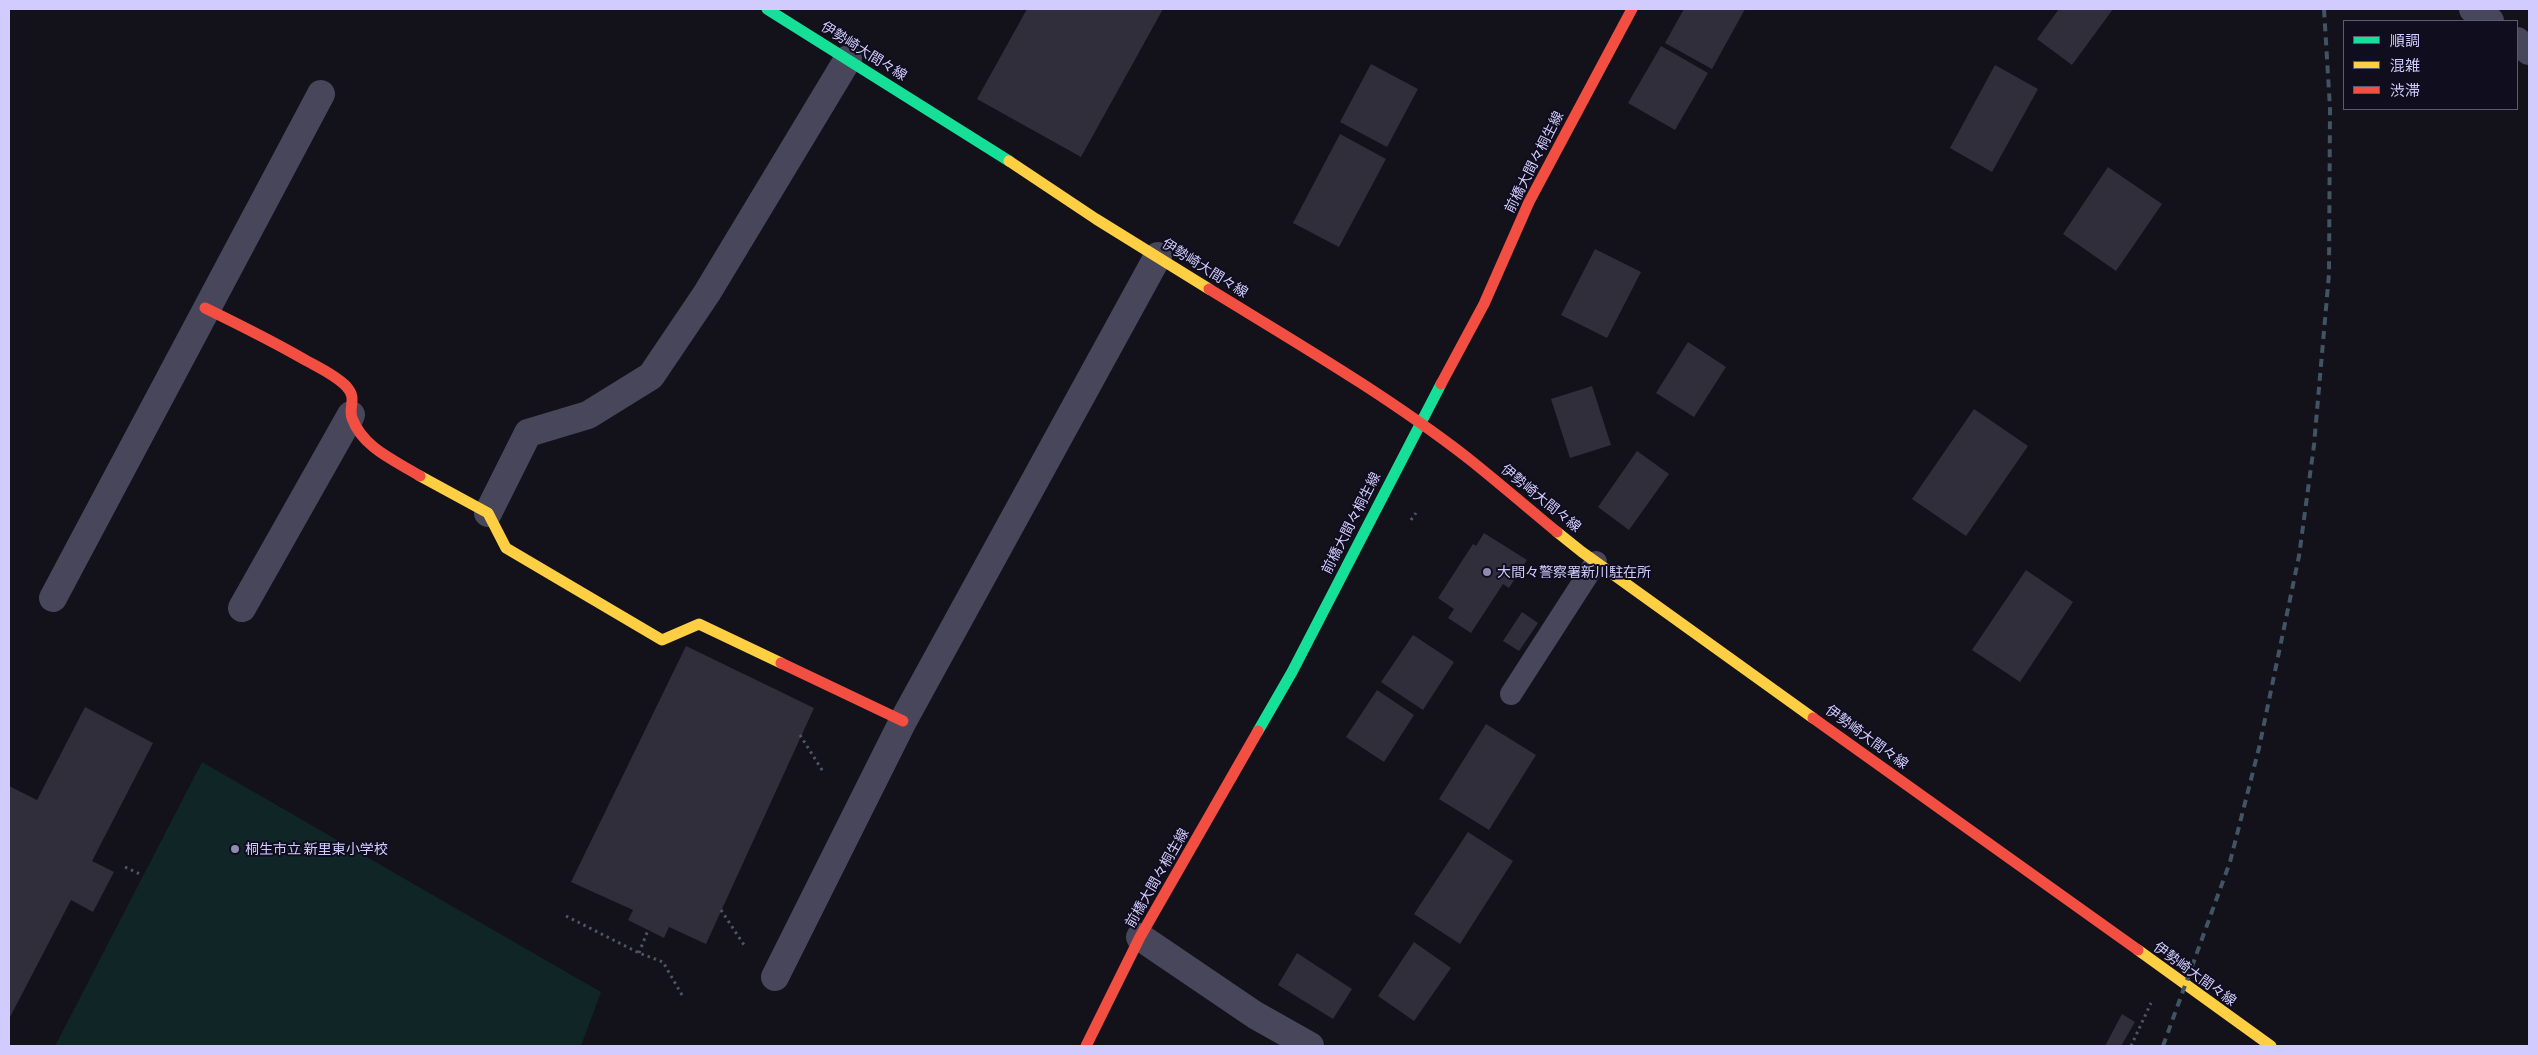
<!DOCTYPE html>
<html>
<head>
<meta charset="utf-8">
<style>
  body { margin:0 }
  #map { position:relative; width:2538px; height:1055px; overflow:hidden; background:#13111a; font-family:Barlow,"Noto Sans JP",sans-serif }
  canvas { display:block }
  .frame { position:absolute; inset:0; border:10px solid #d1ccfd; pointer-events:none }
  .legend { position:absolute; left:2343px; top:20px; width:175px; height:90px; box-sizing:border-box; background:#100d1e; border:1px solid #5d5977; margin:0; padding:6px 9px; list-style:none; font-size:15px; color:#d1ccfd }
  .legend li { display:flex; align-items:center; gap:10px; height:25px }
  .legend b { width:25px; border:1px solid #5d5977 }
</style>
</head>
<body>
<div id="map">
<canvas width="2538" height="1055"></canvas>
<div class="frame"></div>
<ul class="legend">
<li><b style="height:6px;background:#16e098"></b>順調</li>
<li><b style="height:6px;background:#ffcf43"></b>混雑</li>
<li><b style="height:6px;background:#f24e42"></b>渋滞</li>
</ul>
</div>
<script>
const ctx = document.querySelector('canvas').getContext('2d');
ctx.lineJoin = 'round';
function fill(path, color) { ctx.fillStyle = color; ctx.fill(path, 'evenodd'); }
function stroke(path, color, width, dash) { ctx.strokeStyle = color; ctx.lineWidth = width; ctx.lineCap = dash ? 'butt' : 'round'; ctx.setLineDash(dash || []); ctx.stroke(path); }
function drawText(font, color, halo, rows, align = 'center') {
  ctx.font = font + ' Barlow,"Noto Sans JP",sans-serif'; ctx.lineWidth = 4; ctx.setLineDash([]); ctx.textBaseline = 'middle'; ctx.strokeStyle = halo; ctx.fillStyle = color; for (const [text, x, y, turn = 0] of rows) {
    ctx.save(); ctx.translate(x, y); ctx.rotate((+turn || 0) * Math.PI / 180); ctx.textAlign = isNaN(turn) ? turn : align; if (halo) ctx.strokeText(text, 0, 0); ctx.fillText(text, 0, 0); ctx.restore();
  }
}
fill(new Path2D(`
  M202,762L601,992L581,1046H55Z`), '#102525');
fill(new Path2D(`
  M1027,9H1163L1081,157L977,99Z
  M1684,9H1745L1712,69L1665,43Z
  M2059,9H2113L2072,65L2037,39Z
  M1661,46L1708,73L1675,130L1628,103Z
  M1371,64L1418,89L1387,147L1340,122Z
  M1995,65L2038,89L1992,172L1950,148Z
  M1340,134L1386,159L1339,247L1293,223Z
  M2108,167L2162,204L2116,271L2063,234Z
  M1595,249L1641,272L1607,338L1561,315Z
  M1688,342L1726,367L1694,417L1656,393Z
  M1592,386L1611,445L1570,458L1551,399Z
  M1974,409L2028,446L1966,536L1912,499Z
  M1637,451L1669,474L1629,530L1598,507Z
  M1484,533L1527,560L1509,588L1503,584L1471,633L1448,618L1454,609L1438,598L1473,544L1476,546Z
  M2026,570L2073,602L2020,682L1972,650Z
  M1522,612L1538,623L1519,651L1503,641Z
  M1413,635L1454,662L1423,710L1381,682Z
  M686,646L814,708L706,944L669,927L664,938L628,920L633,910L571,882Z
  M1377,690L1414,715L1384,762L1346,737Z
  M85,707L153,743L92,861L114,872L93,912L71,900L9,1019V786L37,800Z
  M1486,724L1536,755L1489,830L1439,799Z
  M1468,832L1513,861L1460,944L1414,914Z
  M1414,942L1451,968L1414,1021L1378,996Z
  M1297,953L1352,989L1333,1019L1278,985Z
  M2122,1014L2135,1022L2121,1046H2105Z`), '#312e3c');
stroke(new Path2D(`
  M1411,520L1416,513
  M800,735L824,773
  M125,867L142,875
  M721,910L744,945
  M566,916L639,953L663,962L682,995
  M639,953L648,930
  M2131,1046L2151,1003`), '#495864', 3, [2.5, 4]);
stroke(new Path2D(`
  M1511,694L1596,562`), '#47465b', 22);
stroke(new Path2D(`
  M2473,9L2490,21
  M2517,41L2529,51
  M488,513L528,433L588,415L651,376L707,293L848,59
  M53,598L321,94
  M242,608L351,415
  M1140,937L1255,1015L1310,1046
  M775,977L903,721L1158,256`), '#47465b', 28);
stroke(new Path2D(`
  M767,9L1009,161
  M1258,731L1292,672L1441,384`), '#16e098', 11);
stroke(new Path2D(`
  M1009,161L1096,219L1209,289
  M420,476L488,513L506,548L662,640L699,624L781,663
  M1557,532L1582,552L1813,718
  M2138,950L2271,1046`), '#ffcf43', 11);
stroke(new Path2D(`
  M1209,289C1297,343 1388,396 1469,459C1499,483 1528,508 1557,532
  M205,308C240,325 274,342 307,361C320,368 335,375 346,386C358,399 348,406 352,418C363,448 394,460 420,476
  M1441,384L1484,304L1529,202L1632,9
  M781,663L903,721
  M1813,718L2138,950
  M1086,1046L1140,937L1258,731`), '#f24e42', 11);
stroke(new Path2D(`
  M2163,1046L2230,862L2259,748L2299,556L2314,445L2329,274L2330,108L2324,9`), '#405463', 4, [8, 6]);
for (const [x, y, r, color] of [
  [1487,572,5,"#8e8bae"],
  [235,849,5,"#8e8bae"]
]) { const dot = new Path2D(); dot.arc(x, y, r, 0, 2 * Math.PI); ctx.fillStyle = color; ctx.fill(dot); stroke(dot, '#100d1e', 2); }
drawText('14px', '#d1ccfd', '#100d1e', [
  ["伊勢崎大間々線",864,51,32],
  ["前橋大間々桐生線",1534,162,-63],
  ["伊勢崎大間々線",1205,268,32],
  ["伊勢崎大間々線",1541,498,39],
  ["前橋大間々桐生線",1351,523,-63],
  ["伊勢崎大間々線",1867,737,36],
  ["前橋大間々桐生線",1157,878,-60],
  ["伊勢崎大間々線",2195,974,36]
]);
drawText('14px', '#d1ccfd', '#100d1e', [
  ["大間々警察署新川駐在所",1497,572],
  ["桐生市立 新里東小学校",245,849]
], 'left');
</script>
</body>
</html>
